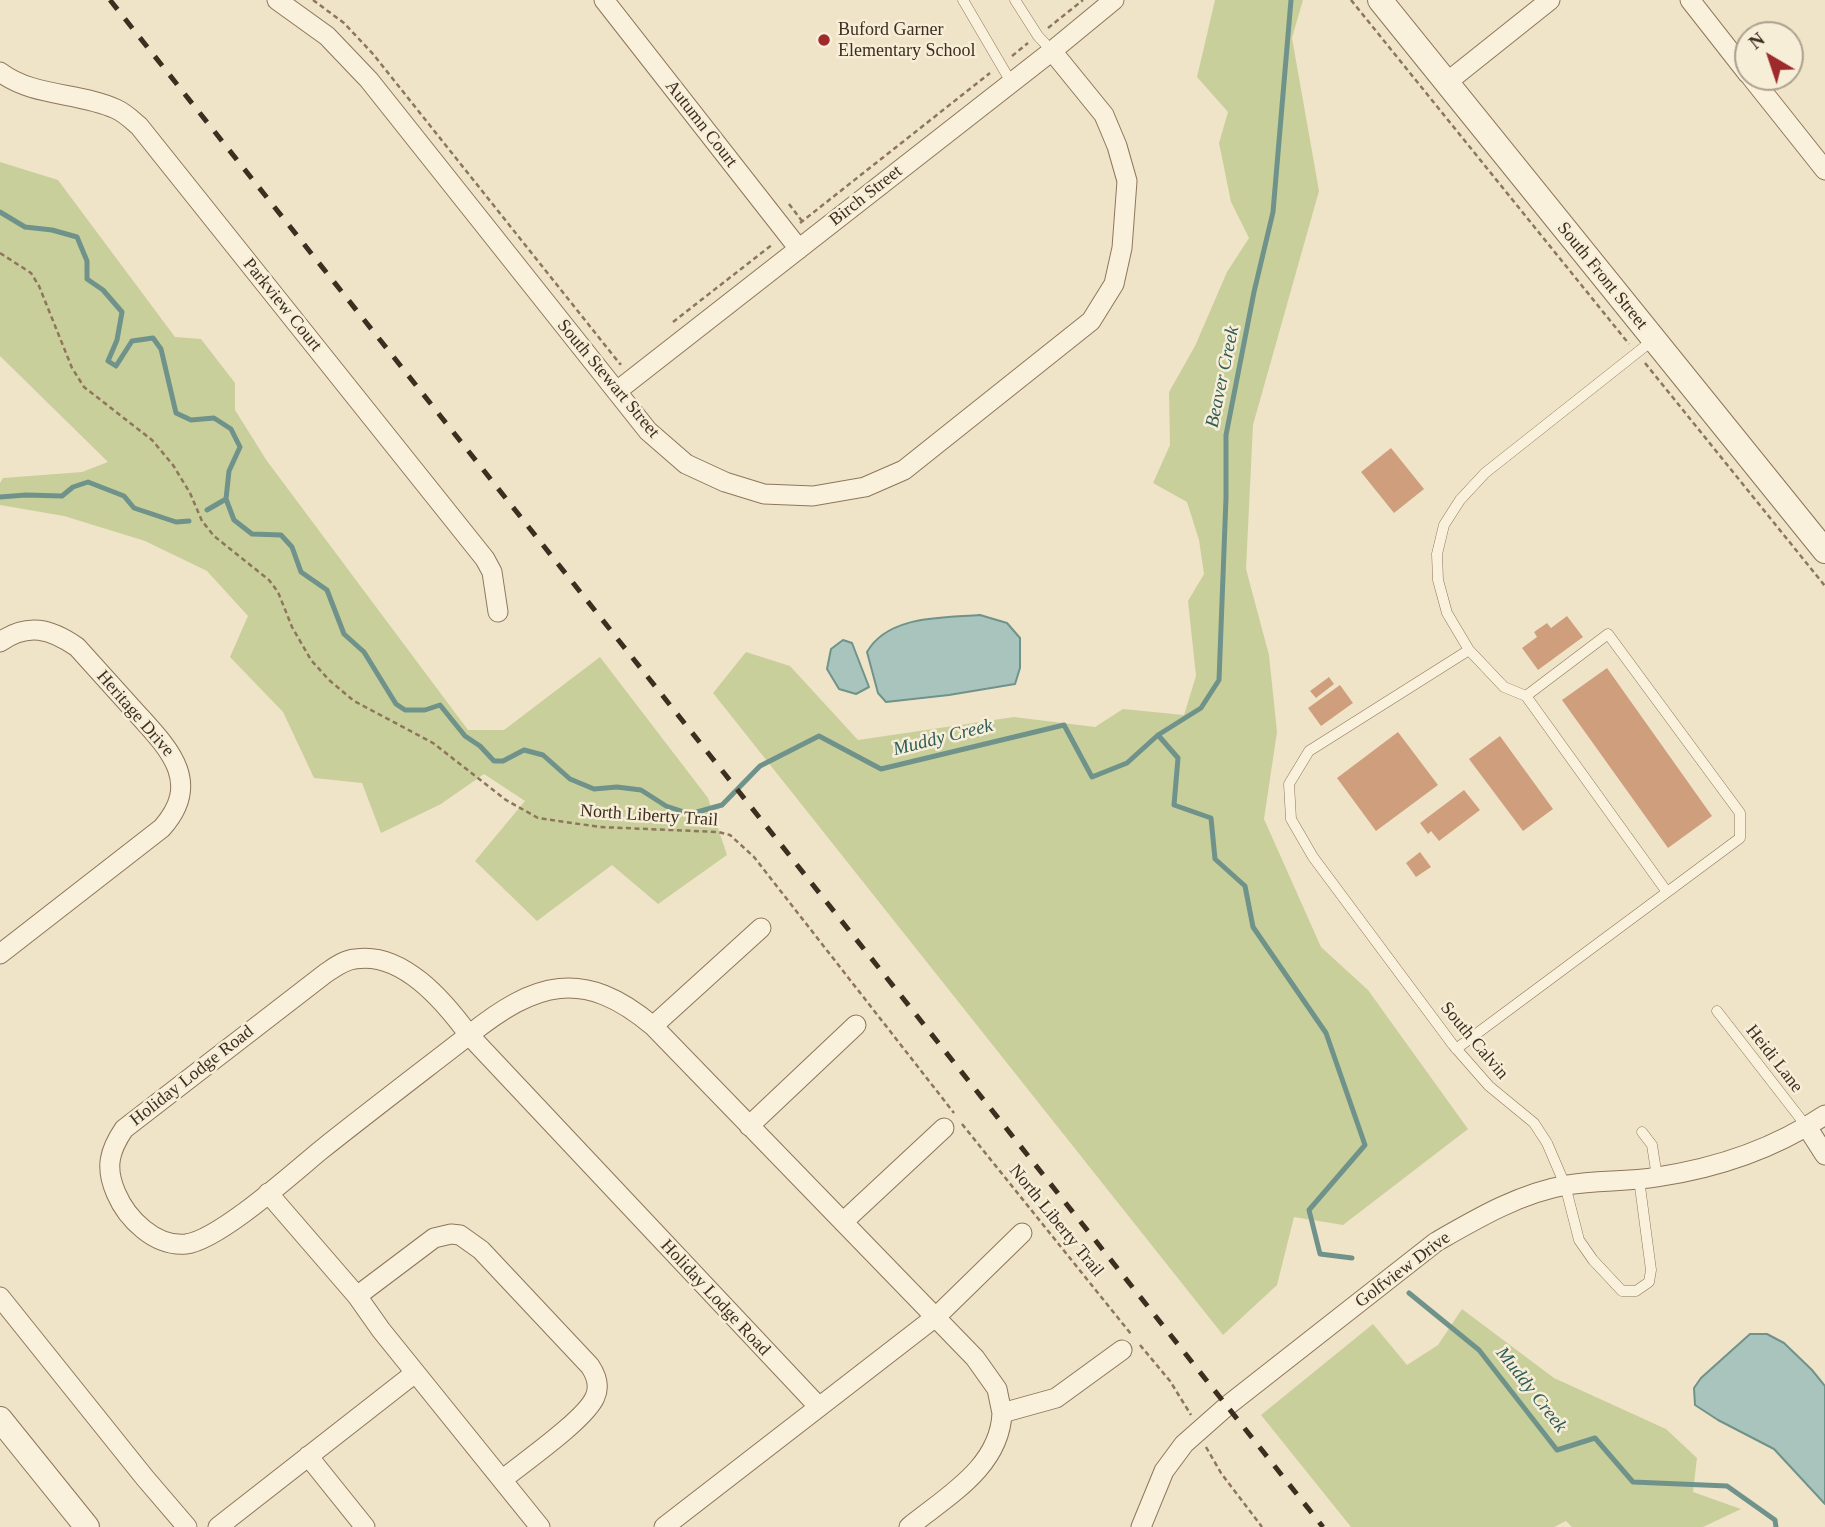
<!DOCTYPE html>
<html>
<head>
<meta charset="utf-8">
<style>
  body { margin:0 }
  #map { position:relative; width:1825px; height:1527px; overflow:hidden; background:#f0e4c8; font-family:"Times New Roman",serif }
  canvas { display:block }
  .north { position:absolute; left:1734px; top:21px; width:70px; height:70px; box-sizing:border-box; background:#f7eed8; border:2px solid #ada18e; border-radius:50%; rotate:321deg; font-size:19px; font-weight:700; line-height:28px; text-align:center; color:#3d2e20 }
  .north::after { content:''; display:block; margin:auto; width:24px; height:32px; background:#9e2a2b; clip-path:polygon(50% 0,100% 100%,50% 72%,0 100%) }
</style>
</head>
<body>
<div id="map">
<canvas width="1825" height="1527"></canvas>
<div class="north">N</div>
</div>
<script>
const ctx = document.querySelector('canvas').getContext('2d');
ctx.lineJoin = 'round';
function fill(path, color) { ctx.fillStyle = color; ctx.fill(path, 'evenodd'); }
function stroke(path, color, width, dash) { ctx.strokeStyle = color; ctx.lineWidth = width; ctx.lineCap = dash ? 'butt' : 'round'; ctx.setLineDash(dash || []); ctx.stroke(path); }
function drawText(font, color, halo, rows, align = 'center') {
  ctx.font = font + ' "Times New Roman",serif'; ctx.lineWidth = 5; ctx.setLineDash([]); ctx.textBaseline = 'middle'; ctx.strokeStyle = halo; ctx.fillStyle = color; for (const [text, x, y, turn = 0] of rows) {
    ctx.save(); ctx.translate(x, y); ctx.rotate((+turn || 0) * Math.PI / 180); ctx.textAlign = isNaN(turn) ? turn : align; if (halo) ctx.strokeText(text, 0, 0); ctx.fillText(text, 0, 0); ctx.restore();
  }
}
fill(new Path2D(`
  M1215,0H1303L1292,38L1319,191L1253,425L1246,569L1269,655L1277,732L1264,819L1321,947L1368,990L1468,1129L1343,1225L1294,1217L1277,1285L1223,1335L713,693L746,652L790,666L858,740L1014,717L1095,727L1123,709L1184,715L1196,676L1188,601L1204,574L1199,540L1187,502L1153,483L1170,445L1169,392L1195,346L1227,272L1249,238L1231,202L1219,143L1228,112L1197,77Z
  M0,162L58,180L175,337L201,339L235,383V410L267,461L468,730H504L600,657L708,798L727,855L658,904L612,865L537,921L475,861L525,801L484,774L441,804L381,833L362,783L314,778L283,712L230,657L248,616L207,571L145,541L64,516L0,505V483L3,478L82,472L108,462L0,356Z
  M1462,1309L1554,1378L1666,1429L1697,1458L1693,1492L1741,1509L1703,1527H1572L1566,1521L1554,1527H1351L1261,1415L1373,1324L1407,1365L1438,1345Z`), '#c9cf9b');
const water = new Path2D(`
  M980,615L1007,623L1020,638V668L1015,684L949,695L886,702L878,693L867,652C888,615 943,618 980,615Z
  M843,640L852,643L869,687L856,694L839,689L827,669L831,649Z
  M1750,1334H1767L1784,1343L1812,1370L1825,1386V1504L1774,1449L1718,1420L1695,1405L1694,1388L1701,1378Z`);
fill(water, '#a9c4bc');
stroke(water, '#6f938a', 2);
stroke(new Path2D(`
  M0,212L25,227L52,230L77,237L87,261V279L103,290L122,312L117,340L108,361L116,366L132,341L153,338L161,349L176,413L191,420L214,418L231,429L240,447L229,471L226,499L234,520L252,534L281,535L292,547L301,572L327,590L344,634L364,652L396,704L405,710H425L440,705L465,736L480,746L494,761H503L524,750L543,755L570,779L594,789L617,787L641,790L666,806L690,814L722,805L760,766L819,736L881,769L1064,725L1092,777L1127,763L1158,735L1178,758L1174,805L1211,818L1215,859L1245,886L1253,927L1326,1033L1365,1145L1309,1210L1320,1254L1352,1258
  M0,497L26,495L62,496L73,487L88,482L124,496L134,508L176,522L189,521
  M207,510L226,499
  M1158,735L1201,708L1219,680L1226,498V435L1254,292L1273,212L1291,0
  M1409,1293L1479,1350L1557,1450L1595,1438L1633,1482L1727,1486L1775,1520L1776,1527`), '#6f938a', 5);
fill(new Path2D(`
  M1391,448L1424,489L1394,513L1361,472Z
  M1567,616L1583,637L1538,670L1522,648L1537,637L1534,632L1547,623L1551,628Z
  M1607,668L1712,816L1668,848L1562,700Z
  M1329,677L1334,684L1316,698L1310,691Z
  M1340,685L1353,703L1321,726L1308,708Z
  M1398,732L1438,785L1376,831L1337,778Z
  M1500,736L1553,809L1523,831L1469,759Z
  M1464,790L1480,810L1439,841L1431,831L1428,834L1420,823Z
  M1420,852L1431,867L1416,877L1406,863Z`), '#cf9f7d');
const service = new Path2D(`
  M963,0L1011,82
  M1015,0L1038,36L1052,51
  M1469,650L1309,751L1289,784L1291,819L1313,857L1453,1045L1489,1086L1534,1123L1547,1143L1565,1185L1579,1240L1593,1260L1622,1291H1636L1649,1282L1651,1270L1639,1179
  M1526,696L1667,892
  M1717,1011L1807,1127
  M1456,1049L1740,838V813L1608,634L1526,696L1504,687L1469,650L1447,613L1438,580L1437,554L1444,525L1460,500L1485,473L1653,340
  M1642,1132L1652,1145L1657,1177`);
const minor = new Path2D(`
  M277,0L327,36L369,80L648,431L686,464L725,482L764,494L813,496L865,487L904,470L1091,321L1114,284L1122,248L1127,181L1117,146L1104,115L1052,51
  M604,0L799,249
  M1690,0L1748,74
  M0,72C33,97 79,92 116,109C125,113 132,120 139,126L485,559L492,572L498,612
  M1751,77L1825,170
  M1446,83L1550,0
  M617,391L1052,51L1114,0
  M0,642C28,622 51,629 77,647C95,667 114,688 132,708C165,745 205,780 162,828L0,954
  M653,1026L761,928
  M749,1126L856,1025
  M1807,1127L1825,1155
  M268,1193L357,1296L381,1330L540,1527
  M843,1222L944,1128
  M357,1296L434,1238L451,1234L460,1235L481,1250L590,1366C596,1375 600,1386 595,1397C586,1419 524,1462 502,1480
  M0,1297L145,1478L187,1527
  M819,1407L469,1035C444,1001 402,951 355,959C344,960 335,967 326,973L124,1129C109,1151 105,1168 116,1193C127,1219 155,1247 186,1244C219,1240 293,1173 321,1150C370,1111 420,1073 469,1035C535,982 583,967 653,1026L975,1358L997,1389L1002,1413
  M308,1456L365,1527
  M218,1527L415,1373
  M664,1527L938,1315L1022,1233
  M909,1527C947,1496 1000,1467 1002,1413L1056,1398L1122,1350
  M1141,1527L1164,1471L1184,1444L1227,1406L1436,1242C1476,1219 1520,1193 1567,1185C1597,1180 1627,1182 1657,1177C1718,1168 1774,1149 1825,1115`);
const tertiary = new Path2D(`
  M1380,0L1825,551
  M0,1419L87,1527`);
stroke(service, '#8d765c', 11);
stroke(minor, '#8d765c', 21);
stroke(tertiary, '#8d765c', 26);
stroke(new Path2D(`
  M313,0L344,23L373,54L620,364L621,363
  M1351,0L1629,344
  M1048,28L1083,0
  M1012,56L1028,43
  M789,204L802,221
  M800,223L990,73
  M0,253L31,273L39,286L72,368L84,387L152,440L173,465L190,493L202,521L214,536L269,580L278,592L292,627L311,660L329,680L354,701L433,743L506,800L538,818L600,827L718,832L730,835L754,857L954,1113
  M673,322L773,244
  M1645,363L1825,586
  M962,1124L1131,1334
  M1140,1345L1170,1381L1191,1415
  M1206,1447L1221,1473L1262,1527`), '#8d765c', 2.5, [5, 3.5]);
stroke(service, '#faf1dc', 10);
stroke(minor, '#faf1dc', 19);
stroke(tertiary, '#faf1dc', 24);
stroke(new Path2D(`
  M110,0L1323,1527`), '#3d2e20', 5, [12, 12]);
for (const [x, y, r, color] of [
  [824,40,7,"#9e2a2b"]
]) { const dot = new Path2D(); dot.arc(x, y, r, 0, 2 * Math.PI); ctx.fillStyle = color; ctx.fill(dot); stroke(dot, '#f7eed8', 2.5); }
drawText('18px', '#3d2e20', '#f7eed8', [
  ["Buford Garner",838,30],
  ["Elementary School",838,51]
], 'left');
drawText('18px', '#3d2e20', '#f7eed8', [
  ["Autumn Court",701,124,52],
  ["Birch Street",866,196,-38],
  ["South Front Street",1602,276,51],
  ["Parkview Court",282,305,51],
  ["South Stewart Street",608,379,50],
  ["Heritage Drive",135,714,49],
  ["North Liberty Trail",649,816,4],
  ["South Calvin",1474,1041,50],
  ["Heidi Lane",1774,1059,52],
  ["Holiday Lodge Road",192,1076,-38],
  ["North Liberty Trail",1056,1221,51],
  ["Golfview Drive",1403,1270,-37],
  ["Holiday Lodge Road",715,1298,47]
]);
drawText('italic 19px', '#2f5d5a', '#f7eed8', [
  ["Beaver Creek",1223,377,-78],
  ["Muddy Creek",943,738,-14],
  ["Muddy Creek",1531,1390,52]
]);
</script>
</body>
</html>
